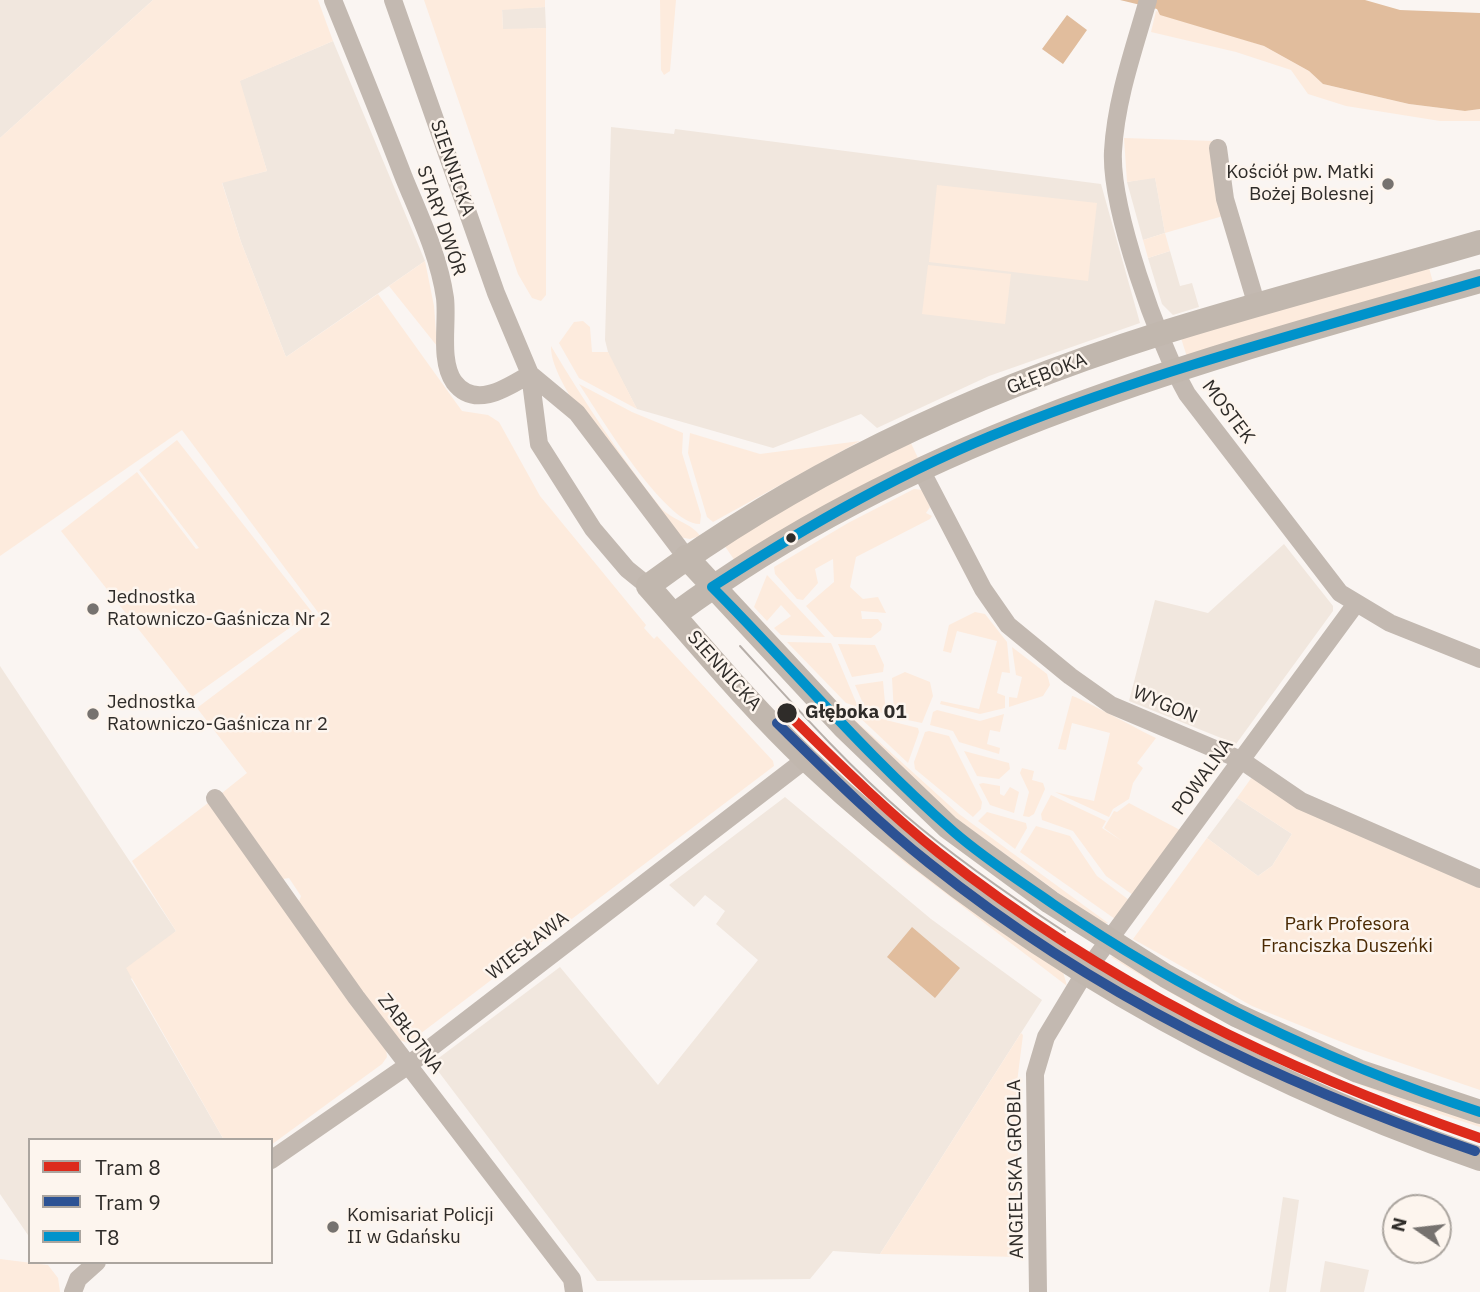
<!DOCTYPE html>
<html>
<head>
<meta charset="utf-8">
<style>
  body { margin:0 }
  #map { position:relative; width:1480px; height:1292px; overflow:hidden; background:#faf5f2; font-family:"IBM Plex Sans",sans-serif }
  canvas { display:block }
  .legend { position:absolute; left:28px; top:1138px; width:245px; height:126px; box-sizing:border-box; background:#fdf5ee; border:2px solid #aba59f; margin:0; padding:9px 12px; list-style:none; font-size:21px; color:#2f2c29 }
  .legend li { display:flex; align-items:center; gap:14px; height:35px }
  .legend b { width:35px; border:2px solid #aba59f }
  .north { position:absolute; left:1382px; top:1194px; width:70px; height:70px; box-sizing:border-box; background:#fdf5ee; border:2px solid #aba59f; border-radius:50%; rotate:284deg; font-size:19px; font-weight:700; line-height:28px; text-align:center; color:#2f2c29 }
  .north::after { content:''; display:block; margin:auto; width:24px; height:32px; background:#76726f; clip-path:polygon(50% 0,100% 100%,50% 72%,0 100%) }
</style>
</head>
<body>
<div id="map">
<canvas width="1480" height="1292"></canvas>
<ul class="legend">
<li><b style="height:9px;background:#dd2b1c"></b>Tram 8</li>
<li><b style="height:9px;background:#2c5294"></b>Tram 9</li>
<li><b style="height:9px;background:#0093cb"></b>T8</li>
</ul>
<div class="north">N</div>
</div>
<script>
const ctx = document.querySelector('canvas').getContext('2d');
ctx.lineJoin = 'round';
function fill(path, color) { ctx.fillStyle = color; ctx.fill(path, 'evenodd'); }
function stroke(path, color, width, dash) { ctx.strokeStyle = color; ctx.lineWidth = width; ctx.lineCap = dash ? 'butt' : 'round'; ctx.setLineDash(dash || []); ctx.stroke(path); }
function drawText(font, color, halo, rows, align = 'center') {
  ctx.font = font + ' "IBM Plex Sans",sans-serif'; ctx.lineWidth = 5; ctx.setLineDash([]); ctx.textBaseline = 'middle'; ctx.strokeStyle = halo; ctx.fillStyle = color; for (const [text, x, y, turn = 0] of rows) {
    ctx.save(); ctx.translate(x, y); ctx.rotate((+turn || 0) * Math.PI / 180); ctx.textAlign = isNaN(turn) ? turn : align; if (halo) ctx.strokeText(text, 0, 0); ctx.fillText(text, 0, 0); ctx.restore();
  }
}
fill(new Path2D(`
  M0,0H153L0,138Z
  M545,7L546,28L503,30L502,9Z
  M333,41L425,261L286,357L241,242L222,182L267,171L239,81Z
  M611,127L674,134L675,129L1101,184L1140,323L989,376L877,428L861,414L773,448L637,409L609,356L605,340Z
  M1155,177L1165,233L1143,240L1127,182Z
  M1170,251L1180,286L1192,283L1199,307L1173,315L1162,304L1148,258Z
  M1284,544L1333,606V611L1236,744L1129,701L1155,600L1208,613Z
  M0,666L176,931L131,979L224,1140H30V1238L0,1194Z
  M785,797L931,919L1042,1000L880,1254L833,1251L810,1279L597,1281L432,1063L560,967L658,1085L758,960L716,924L725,911L705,895L694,907L669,885Z
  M1237,798L1292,834L1272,866L1258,876L1207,838Z
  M1283,1197L1299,1200L1291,1257L1286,1292H1269Z
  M1325,1261L1369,1270L1364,1292H1320Z`), '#f1e7de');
fill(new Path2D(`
  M153,0H318L333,41L240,81L267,171L222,183L241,242L286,357L378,294L462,411L488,415L499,422L540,496L646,625L644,628L654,639L657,636L773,761L774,766L408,1043L396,1039L299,902L301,896L289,878L283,879L222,793L247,773L197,708L320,615L182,430L0,556V138Z
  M424,0H545V7L502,10L503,29L546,28V295L541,301L532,298L518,274Z
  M660,0H676L670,71L664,75L661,70Z
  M1156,11L1264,46L1309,71L1323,84L1409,104L1465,111L1480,109V121H1440L1346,106L1308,94L1291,70L1236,52L1151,32Z
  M1124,138L1214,141L1223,216L1165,233L1170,251L1148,258L1143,240L1165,233L1155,178L1127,182Z
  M937,185L1097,203L1088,281L929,262Z
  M425,261L434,306L437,346L389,286Z
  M1428,264L1434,286L1187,357L1181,338Z
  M928,265L1011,274L1005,324L922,314Z
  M583,321L590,327L592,352H608L637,409L579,378L559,343L574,322Z
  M551,346C585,403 620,456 661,508C672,520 693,524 700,536L690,539L679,537C649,499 549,390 551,346Z
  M579,384L632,412L683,433L682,453L701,515L700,524C665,525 599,414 579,384Z
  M690,433L760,454L860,441L713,522L707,517L688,453Z
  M909,439L918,458L735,561L722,542Z
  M177,440L312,612L192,697L61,531L137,472L196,549L199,548L139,470Z
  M914,489L923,490L930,507L926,513L932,516L930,519L856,557L850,587L863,599L878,597L886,613L861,611L862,619H878L882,624L881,630L871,638L834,637L806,606L834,582L833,559L815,569L818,583L803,600L797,599L775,574L774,567L848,523Z
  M767,575L768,576L825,637L781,635L774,628L791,616L781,605L767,621L754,607Z
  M975,612L985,614L1007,642L1010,673L1002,672L997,693L1005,696V708L980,714L940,704L941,701L979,709L997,641L957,631L951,653L943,651L949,625Z
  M787,642L831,643L858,707L846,703Z
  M838,644L875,645L884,665L883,672L852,677Z
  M1012,647L1047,674L1050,685L1043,696L1009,707V697L1017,698L1022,677L1016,675Z
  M905,672L930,682L933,696L922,723L898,718L894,714L892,678Z
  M883,681L886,714L865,708L855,685Z
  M1072,696C1077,696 1143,732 1156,738L1137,763L1143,768L1133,783L1129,799L1113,809L1109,817L1055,792L1094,801L1110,733L1072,723L1066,750L1058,749Z
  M835,702L959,814L1108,923L1101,924L931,800Z
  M937,710L980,721L1004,714L1000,732L990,730L987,744L1000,748L999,754L959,742L953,731L930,725L933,712Z
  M854,712L918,728L919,732L908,763Z
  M929,731L949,736L982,802L981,809L973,817L915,769L914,762L925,732Z
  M964,751L1009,763L1010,769L999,779L977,776Z
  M1022,768L1034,771L1032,780L1043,783L1045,789L1034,814L1029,817L1023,816L1029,792L1020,773Z
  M1252,777L1480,884V1090L1354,1047L1252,1006L1133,939L1207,838L1258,876L1272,866L1292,834L1237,798Z
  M983,783L1000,786V794L1004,796L1010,787L1019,792L1014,813L990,805L979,784Z
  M817,786L1063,972L1067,986L903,861Z
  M1051,795L1106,821L1102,828L1122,841L1104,828L1114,811L1117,812L1129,803L1180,830L1133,895L1106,876L1073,831L1042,820L1041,814Z
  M208,803L386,1048L387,1057L382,1064L271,1145V1140H224L126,968L176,931L132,861Z
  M987,812L1026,823L1027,828L1015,849L978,821Z
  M1036,826L1070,836L1097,876L1129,900L1115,919L1020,852Z
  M1114,956L1480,1122V1127C1350,1087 1226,1030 1111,957Z
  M1021,1033L1023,1035L1017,1082L1019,1257L880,1254Z
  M0,1259L48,1265L58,1278L60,1292H0Z`), '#fdebdd');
fill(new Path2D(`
  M1120,0H1365L1400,10L1480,13V109L1465,111L1409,104L1323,84L1309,71L1264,46L1160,15L1157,9Z
  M1067,15L1087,30L1063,64L1042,49Z
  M912,927L960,968L935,998L887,957Z`), '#e1bd9d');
stroke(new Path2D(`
  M333,0C357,59 381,118 404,178C420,217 439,256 445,298C448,323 439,360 454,382C475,410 508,387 530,374
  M393,0L496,293L530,374L539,444L593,529L627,569L648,586
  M1148,0C1134,49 1116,99 1113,151C1110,208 1158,343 1187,394L1340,593L1390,623L1480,659
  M1218,148L1225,199L1257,306
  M530,374L577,413L686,557
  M920,468L983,589L1008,625L1070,676L1111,705L1241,760L1301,801L1480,879
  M215,798L356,997L572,1279L574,1292
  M271,1160L407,1066L806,759
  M73,1292L78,1279L97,1262
  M1038,1292L1035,1074L1046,1037L1084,974L1355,605`), '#c3b9b1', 18);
stroke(new Path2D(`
  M1480,242C1373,273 1265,301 1159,334C978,391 801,473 648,586C700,645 751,707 808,761C1000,942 1232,1073 1480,1159
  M686,557L844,727L948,827L1050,902L1166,976L1236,1015L1358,1071L1480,1112
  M674,615C917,435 1193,362 1480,281`), '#c1b7ae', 24);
stroke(new Path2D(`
  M740,646C793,704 845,763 905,815C955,858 1010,896 1065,932`), '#b7afa9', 2);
stroke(new Path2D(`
  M712,587C793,668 867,757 954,832C985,859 1020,881 1053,904C1186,995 1327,1062 1480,1112
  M712,587C807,526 906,469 1011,428C1163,368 1323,327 1480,281`), '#0093cb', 10);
stroke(new Path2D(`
  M787,713C836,761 885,810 939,853C1106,984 1280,1069 1480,1138`), '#dd2b1c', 10);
stroke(new Path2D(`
  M777,723C826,771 875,820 929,863C1094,995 1277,1083 1475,1151`), '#2c5294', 10);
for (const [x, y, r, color] of [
  [1388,184,7,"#76726f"],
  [791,538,6,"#2f2c29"],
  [93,609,7,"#76726f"],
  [787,713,11,"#2f2c29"],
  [93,714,7,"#76726f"],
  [333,1227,7,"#76726f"]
]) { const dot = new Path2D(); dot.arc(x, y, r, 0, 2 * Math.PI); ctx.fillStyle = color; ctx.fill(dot); stroke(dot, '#fdf5ee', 2.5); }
drawText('19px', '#2f2c29', '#fdf5ee', [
  ["SIENNICKA",452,168,71],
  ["STARY DWÓR",441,221,71],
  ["GŁĘBOKA",1047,374,-21],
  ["MOSTEK",1228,412,53],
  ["SIENNICKA",724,671,48],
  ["WYGON",1165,705,23],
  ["POWALNA",1203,777,-54],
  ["WIESŁAWA",528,946,-38],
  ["ZABŁOTNA",410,1034,53],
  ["ANGIELSKA GROBLA",1016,1169,-91]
]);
drawText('19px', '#2f2c29', '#fdf5ee', [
  ["Kościół pw. Matki",1374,173,"right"],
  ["Bożej Bolesnej",1374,195,"right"],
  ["Jednostka",107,598],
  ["Ratowniczo-Gaśnicza Nr 2",107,620],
  ["Jednostka",107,703],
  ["Ratowniczo-Gaśnicza nr 2",107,725],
  ["Komisariat Policji",347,1216],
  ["II w Gdańsku",347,1238]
], 'left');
drawText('bold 19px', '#2f2c29', '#fdf5ee', [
  ["Głęboka 01",805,713]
], 'left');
drawText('19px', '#4a2a04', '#fdf5ee', [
  ["Park Profesora",1347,925],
  ["Franciszka Duszeńki",1347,947]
]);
</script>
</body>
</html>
